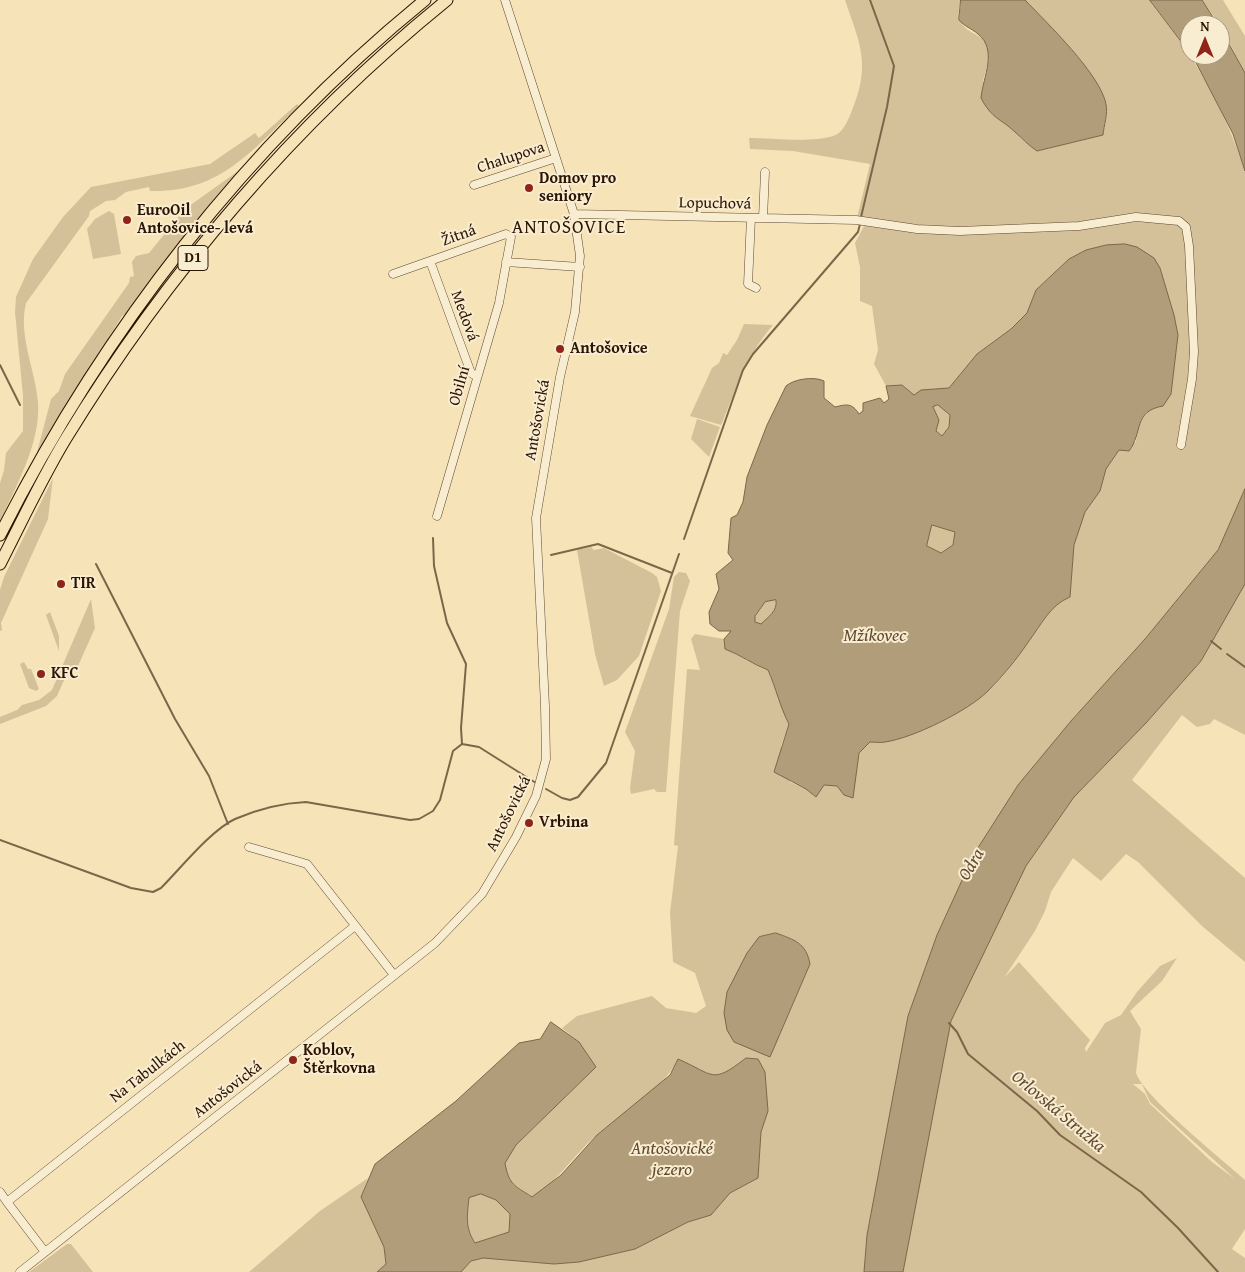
<!DOCTYPE html>
<html>
<head>
<meta charset="utf-8">
<style>
  body { margin:0 }
  #map { position:relative; width:1245px; height:1272px; overflow:hidden; background:#f6e4b8; font-family:"Gentium Book Plus",serif }
  canvas { display:block }
  .north { position:absolute; left:1180px; top:15px; width:50px; height:50px; box-sizing:border-box; background:#f9edd1; border:1px solid #a7967e; border-radius:50%; rotate:0deg; font-size:14px; font-weight:700; line-height:20px; text-align:center; color:#2c1402 }
  .north::after { content:''; display:block; margin:auto; width:18px; height:22px; background:#8f2418; clip-path:polygon(50% 0,100% 100%,50% 72%,0 100%) }
</style>
</head>
<body>
<div id="map">
<canvas width="1245" height="1272"></canvas>
<div class="north">N</div>
</div>
<script>
const ctx = document.querySelector('canvas').getContext('2d');
ctx.lineJoin = 'round';
function fill(path, color) { ctx.fillStyle = color; ctx.fill(path, 'evenodd'); }
function stroke(path, color, width, dash) { ctx.strokeStyle = color; ctx.lineWidth = width; ctx.lineCap = dash ? 'butt' : 'round'; ctx.setLineDash(dash || []); ctx.stroke(path); }
function drawText(font, color, halo, rows, align = 'center') {
  ctx.font = font + ' "Gentium Book Plus",serif'; ctx.lineWidth = 4; ctx.setLineDash([]); ctx.textBaseline = 'middle'; ctx.strokeStyle = halo; ctx.fillStyle = color; for (const [text, x, y, turn = 0] of rows) {
    ctx.save(); ctx.translate(x, y); ctx.rotate((+turn || 0) * Math.PI / 180); ctx.textAlign = isNaN(turn) ? turn : align; if (halo) ctx.strokeText(text, 0, 0); ctx.fillText(text, 0, 0); ctx.restore();
  }
}
fill(new Path2D(`
  M845,0H961C960,4 958,11 959,16C965,44 1002,23 983,81C999,105 1012,135 1037,151L1103,135C1105,125 1108,114 1106,104C1099,74 1047,23 1025,0H1150C1193,54 1223,105 1245,171V489L1218,550L1145,639L1071,721L1018,785L974,854L937,935L908,1016L867,1235L864,1272H461L471,1261L483,1258L554,1264L579,1262L635,1249L688,1222L711,1215L730,1193L758,1178L761,1132L768,1111L765,1072L758,1059L746,1058C711,1085 715,1075 678,1059C662,1091 625,1111 598,1134C574,1154 559,1181 532,1197L508,1180L504,1163L516,1145L596,1067L579,1042L562,1028L577,1016L652,996L666,1008L696,1013L706,1006L695,973L673,962L670,913L678,846L674,845L687,669L700,670L691,639L695,634L724,639L725,649C741,655 752,665 768,670L789,724L781,746L790,782L806,789L815,797L824,785L837,786L844,795L856,772L859,753L870,741C905,744 957,716 985,694C1002,680 1017,659 1029,641C1041,625 1050,605 1070,597L1074,545L1085,512L1100,491L1106,469L1119,450L1136,442C1139,414 1149,411 1171,394L1178,335L1160,268L1106,245L1086,250L1069,259L1036,290L1027,313L1011,329L977,354L949,388L922,390L914,395L902,385L886,386L874,364L878,350L872,306L860,301V267L855,243L865,224L856,222L870,164L793,151L750,149L749,138C773,138 810,143 833,136C843,133 847,122 851,113C871,65 861,47 845,0ZM776,933C795,940 806,943 810,964L779,1037L759,937Z
  M1202,0H1223L1245,36V73L1220,25Z
  M297,104L299,106C251,151 220,193 150,191L149,187L126,192L115,200L106,201L90,211L89,216L26,303C18,335 35,369 38,402C41,443 16,485 0,522V483L4,470L6,453L23,431V396L15,312L16,297L33,259L63,217L91,187L210,164L255,133L259,138Z
  M245,166L153,277L126,314L122,316L35,460L51,399L59,391L65,374L129,283L130,277L134,276L132,262L136,256L149,253L185,209Z
  M109,211L114,214L121,254L93,259L87,229L95,219Z
  M744,324L773,325C745,358 738,384 722,423L721,425L690,416L712,368L719,363L723,353L727,355L737,340Z
  M938,405L950,415L949,427L942,436L936,431L939,420L933,406Z
  M697,419L720,427L709,457L691,439Z
  M53,478L48,519L1,623L2,630L0,631V590L4,577Z
  M932,525L955,532L953,545L940,553L927,546Z
  M591,547L594,550L604,548L652,573L657,577L661,591L639,656L617,680L604,686L595,654L577,550Z
  M679,572L686,573L690,581L680,611L666,792H657L654,789L631,794L630,788L635,751L625,732L669,609L674,577Z
  M1245,584V735L1214,719L1210,724L1197,727L1182,715L1132,780L1245,878V962L1202,926L1138,862L1126,854L1101,881L1073,858L1051,892L1045,911L1035,931L1004,978L1019,962L1090,1040L1085,1048L1086,1052L1105,1023L1121,1015L1137,992L1160,966L1177,958L1162,981L1130,1011L1141,1029L1136,1073C1144,1097 1223,1160 1245,1180V1229L1232,1249L1245,1258V1272H903L951,1021L979,959L1026,866L1074,797L1146,723L1201,661ZM1133,1084H1142L1150,1102L1235,1179L1212,1162L1150,1104L1145,1094Z
  M91,599L95,628L78,666L65,678L57,696L46,706L0,724V717L17,710L22,705L39,700L52,690Z
  M776,600C778,611 768,617 761,624L755,622V616L765,602Z
  M50,612L59,636V651L46,615Z
  M24,662L28,669H31L39,689L36,691L29,688L20,664Z
  M368,1178L361,1197L384,1247L386,1264L377,1272H249L320,1211Z
  M481,1193L496,1200L510,1214L509,1232L475,1243C465,1227 467,1216 469,1198Z
  M67,1244H71L93,1272H29Z`), '#d4c199');
const water = new Path2D(`
  M961,0H1025C1047,23 1100,74 1106,104C1108,114 1104,125 1103,135L1037,151C1028,145 1023,139 1015,132C1000,118 992,119 981,98C983,77 998,50 978,34C971,28 965,27 959,20Z
  M1150,0H1202L1218,25H1190V53Z
  M1220,28L1245,73V171L1233,134L1192,55H1220Z
  M1125,244L1137,247L1154,258L1160,268L1174,315L1178,335L1171,394L1163,406C1133,411 1143,433 1129,451L1119,450L1106,469L1100,491L1085,512L1074,545L1070,597C1050,605 1041,625 1029,641C1017,659 1003,676 988,691C968,711 913,738 885,742C881,743 875,742 870,742L859,753L853,798L844,795L837,786L824,785L816,797L806,789L774,772L789,724C780,707 776,688 768,670C752,664 741,655 725,649L724,639L731,631H719L710,624L709,612L719,589L716,574L733,560L728,553L731,518L737,515L743,502L747,477L767,425L786,386C794,379 814,376 824,381V398L835,407C847,404 852,403 859,414L863,411V403L880,398L884,403L889,399L886,386L902,385L914,395L921,390L949,388L977,354L1011,329L1027,313L1036,290L1069,259L1086,250L1106,245ZM938,405L950,415L949,427L942,436L936,431L939,420L933,407ZM932,525L955,532L953,545L941,553L927,546ZM776,600C778,611 768,617 761,624L755,622V616L765,602Z
  M1245,489V584L1201,661L1146,723L1074,797L1026,866L951,1021L903,1272H864L867,1235L908,1016L937,935L974,854L1018,785L1071,721L1145,639L1218,550Z
  M776,933C795,940 806,943 810,964L770,1057L734,1042L727,1030L724,1013L727,992L747,953L759,937Z
  M551,1022L579,1042L596,1067L516,1145L505,1163C509,1185 514,1185 532,1197L561,1175L597,1135L670,1075L678,1059C715,1075 711,1085 746,1058L758,1059L765,1072L768,1111L761,1132L758,1178L730,1193L711,1215L688,1222L635,1249L579,1262L554,1264L483,1258L471,1261L461,1272H377L386,1264L384,1247L361,1197L375,1164L456,1101L519,1043L540,1039ZM481,1194L496,1200L510,1214L509,1232L475,1243C465,1228 467,1216 469,1198Z`);
fill(water, '#b19d7a');
stroke(water, '#7c664a', 1);
stroke(new Path2D(`
  M861,217L887,107L894,66L870,0
  M0,365L20,405
  M433,538L434,566L447,623L466,664L461,728L462,744
  M684,539L743,370L753,354L858,232L860,224
  M551,555L598,544L672,573
  M96,564L175,719L209,776L228,824
  M1211,641L1221,649
  M1227,654L1245,667
  M546,789L562,798L570,800L578,797L606,763L679,554
  M0,840L131,888L153,892L161,888C180,869 211,830 235,819C256,810 283,803 306,802L410,820L419,819L433,811L440,800L453,751L462,744L479,747L536,783
  M949,1023L957,1032L968,1054L1037,1111L1060,1135L1141,1192L1178,1228L1218,1272`), '#7c664a', 2);
const minor = new Path2D(`
  M474,185L556,158
  M574,214L856,220L917,229L960,231L1079,226L1136,217L1179,221L1186,227L1189,246L1194,352L1192,379L1181,445
  M751,218L748,284L756,288
  M763,218L765,172
  M430,261L471,373L476,376
  M506,262L580,267
  M393,274L506,234L511,237L499,303L437,516
  M249,847L307,864L394,975
  M0,1192L7,1202
  M45,1252L7,1202L355,926
  M20,1272L435,943L482,894L516,837L536,796L546,759L545,706L536,518L560,377L575,312L580,256L574,214L505,0`);
const highway = new Path2D(`
  M0,535C103,331 247,145 425,0
  M0,564C21,523 41,480 65,440C166,274 295,123 447,0`);
stroke(minor, '#5e4830', 9);
stroke(highway, '#2c1402', 13);
stroke(minor, '#f9edd1', 8);
stroke(highway, '#f6e4b8', 11);
for (const [x, y, r, color] of [
  [529,188,5,"#8f2418"],
  [127,220,5,"#8f2418"],
  [560,349,5,"#8f2418"],
  [61,584,5,"#8f2418"],
  [41,674,5,"#8f2418"],
  [529,823,5,"#8f2418"],
  [293,1060,5,"#8f2418"]
]) { const dot = new Path2D(); dot.arc(x, y, r, 0, 2 * Math.PI); ctx.fillStyle = color; ctx.fill(dot); stroke(dot, '#f9edd1', 2); }
for (const [x, y, w] of [
  [193,258,30]
]) { const box = new Path2D(); box.roundRect(x - w / 2, y - 12.5, w, 25, 4); ctx.fillStyle = '#f9edd1'; ctx.fill(box); stroke(box, '#2c1402', 1); }
drawText('bold 15px', '#2c1402', null, [
  ["D1",193,258]
]);
drawText('16px', '#2c1402', '#f9edd1', [
  ["Chalupova",511,158,-18],
  ["Lopuchová",715,204,1],
  ["Žitná",459,236,-20],
  ["Medová",464,316,70],
  ["Obilní",460,386,-74],
  ["Antošovická",538,420,-80],
  ["Antošovická",509,814,-64],
  ["Na Tabulkách",148,1072,-38],
  ["Antošovická",228,1090,-38]
]);
drawText('bold 16px', '#2c1402', '#f9edd1', [
  ["Domov pro",539,179],
  ["seniory",539,197],
  ["EuroOil",137,211],
  ["Antošovice- levá",137,229],
  ["Antošovice",570,349],
  ["TIR",71,584],
  ["KFC",51,674],
  ["Vrbina",539,823],
  ["Koblov,",303,1051],
  ["Štěrkovna",303,1069]
], 'left');
drawText('italic 18px', '#614b32', '#f9edd1', [
  ["Mžíkovec",875,636],
  ["Odra",972,865,-60],
  ["Orlovská Stružka",1058,1112,40],
  ["Antošovické",672,1149],
  ["jezero",672,1170]
]);
ctx.letterSpacing = '1px';
drawText('19px', '#2c1402', '#f9edd1', [
  ["ANTOŠOVICE",569,228]
]);
ctx.letterSpacing = '0px';
</script>
</body>
</html>
